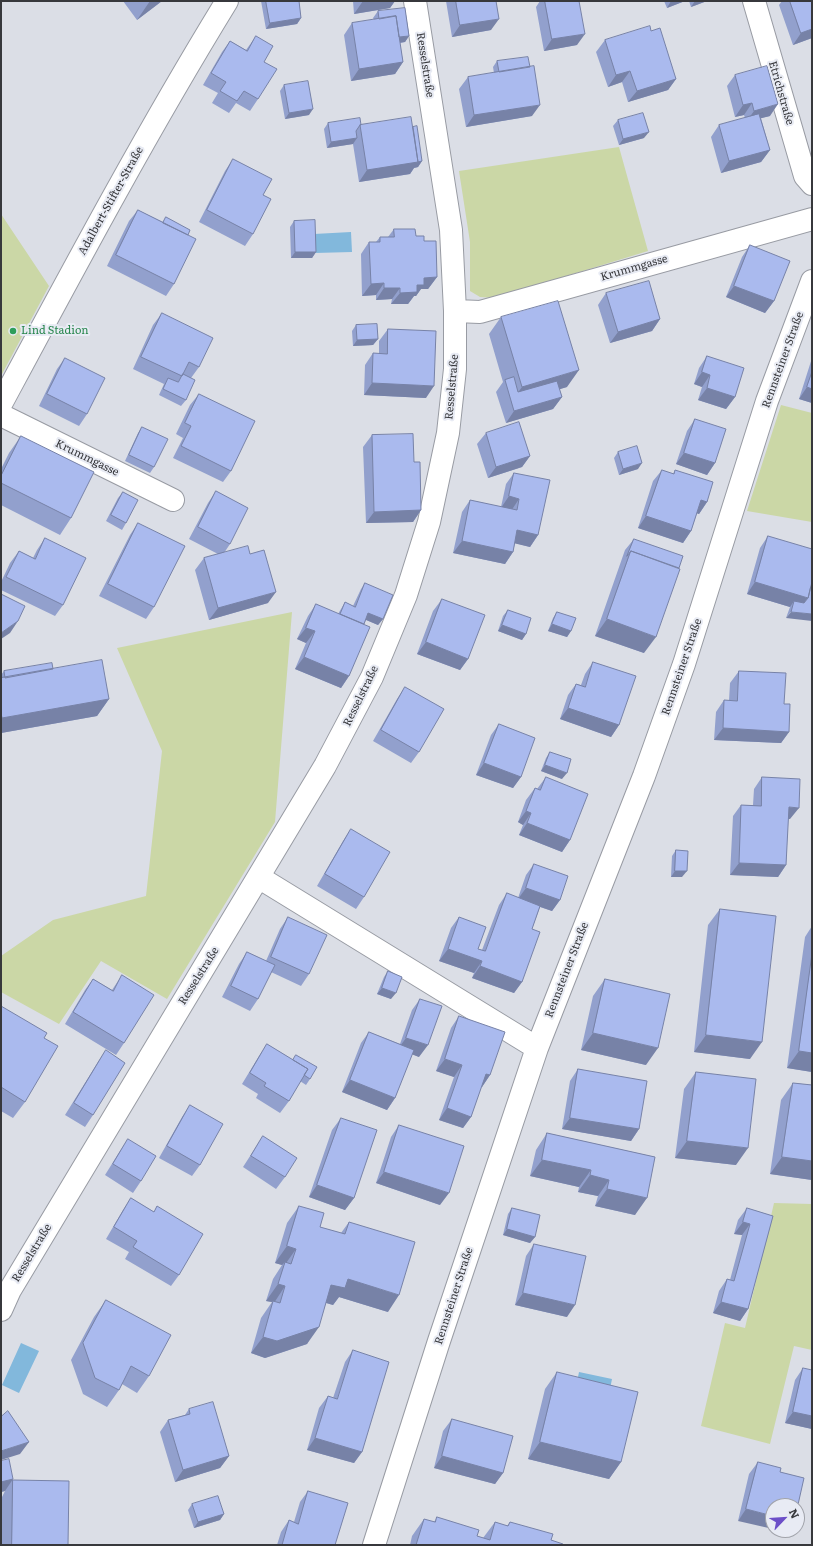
<!DOCTYPE html>
<html>
<head>
<meta charset="utf-8">
<style>
  body { margin:0 }
  #map { position:relative; width:813px; height:1546px; overflow:hidden; background:#dbdee6; font-family:Literata,serif }
  canvas { display:block }
  .frame { position:absolute; inset:0; border:2px solid #37383c; pointer-events:none }
  .north { position:absolute; left:765px; top:1498px; width:40px; height:40px; box-sizing:border-box; background:#e8ebf4; border:1px solid #a1a3aa; border-radius:50%; rotate:65deg; font-size:11px; font-weight:700; line-height:16px; text-align:center; color:#37383c }
  .north::after { content:''; display:block; margin:auto; width:14px; height:18px; background:#6c4fc8; clip-path:polygon(50% 0,100% 100%,50% 72%,0 100%) }
</style>
</head>
<body>
<div id="map">
<canvas width="813" height="1546"></canvas>
<div class="frame"></div>
<div class="north">N</div>
</div>
<script>
const ctx = document.querySelector('canvas').getContext('2d');
ctx.lineJoin = 'round';
function fill(path, color) { ctx.fillStyle = color; ctx.fill(path, 'evenodd'); }
function stroke(path, color, width, dash) { ctx.strokeStyle = color; ctx.lineWidth = width; ctx.lineCap = dash ? 'butt' : 'round'; ctx.setLineDash(dash || []); ctx.stroke(path); }
function drawText(font, color, halo, rows, align = 'center') {
  ctx.font = font + ' Literata,serif'; ctx.lineWidth = 4; ctx.setLineDash([]); ctx.textBaseline = 'middle'; ctx.strokeStyle = halo; ctx.fillStyle = color; for (const [text, x, y, turn = 0] of rows) {
    ctx.save(); ctx.translate(x, y); ctx.rotate((+turn || 0) * Math.PI / 180); ctx.textAlign = isNaN(turn) ? turn : align; if (halo) ctx.strokeText(text, 0, 0); ctx.fillText(text, 0, 0); ctx.restore();
  }
}
fill(new Path2D(`
  M619,147L648,251L495,298L480,297L470,291V242L459,171Z
  M1,214L49,286L1,376Z
  M781,405L812,413V522L747,511Z
  M292,612L275,822L167,999L101,961L59,1024L1,992V956L53,920L146,896L162,751L117,648Z
  M774,1203L812,1204V1350L794,1346L770,1444L701,1426L725,1323L745,1328Z`), '#cbd7a6');
fill(new Path2D(`
  M351,232L352,252L315,253L314,234Z
  M21,1343L39,1351L19,1393L2,1385Z
  M579,1372L612,1379L608,1399L575,1392Z`), '#82b8dc');
const minor = new Path2D(`
  M754,1L805,176L812,184
  M455,311L480,312L812,219
  M1,404C74,268 146,133 227,1
  M1,415L173,500
  M260,878L537,1048
  M1,1310L10,1290L325,766L372,677L406,595L429,522L448,433L455,369V311L451,230L415,1
  M374,1545L439,1341L537,1048L644,776L684,664L767,401L812,281`);
stroke(minor, '#989ba3', 24);
stroke(minor, '#fff', 22);
fill(new Path2D(`
  M123,1H162L137,20Z
  M261,1H299L301,18L297,24L266,29Z
  M353,1H395L390,8L354,14Z
  M446,1H496L491,30L452,37Z
  M540,1H579L577,45L544,51L536,7Z
  M664,1H685L667,8Z
  M689,1H707L691,7Z
  M782,1H812V38L793,45L779,5Z
  M378,11L409,36L405,42L400,43L403,62L395,74L351,81L344,35L352,23L374,20L373,18Z
  M651,31L676,79L668,90L628,102L622,82L608,87L596,52L605,40Z
  M256,36L264,62L258,99L250,111L236,103L229,113L212,103L218,93L203,85L222,52L230,41L246,50Z
  M497,61L532,116L466,127L459,89L468,77L494,73L493,67Z
  M735,75L770,116L761,118L770,150L761,162L721,173L711,137L719,125L745,118L744,115L735,117L727,86Z
  M284,85L309,115L285,119L280,91Z
  M618,120L644,138L619,145L613,126Z
  M328,123L413,127L422,161L418,167L414,168L410,174L359,182L353,144L327,148L324,129Z
  M233,159L263,195L253,234L245,246L199,222L225,171Z
  M138,210L163,222L166,217L188,235L174,284L166,296L107,266L129,221Z
  M294,221L316,252L312,258H291L290,227Z
  M394,229L416,236L424,241L437,277L428,289H421L416,296H414L408,304H391L392,299L376,300V295L362,296L361,254L369,242H376L380,237H388Z
  M750,245L774,301L765,313L726,297L742,257Z
  M606,293L660,319L652,331L610,343L598,305Z
  M162,313L199,367L191,378L186,400L181,406L159,395L164,384L133,369L153,325Z
  M501,317L567,387L559,389L562,397L553,409L506,423L496,392L503,382L489,334Z
  M356,325L378,339L373,345L353,346L352,331Z
  M388,329L426,398L364,395L365,365L373,353L379,354V341Z
  M707,356L735,397L726,409L698,400L702,387L694,384L699,368Z
  M65,358L87,414L79,426L39,406L57,369Z
  M812,358V403L799,399Z
  M199,394L231,471L223,482L173,458L183,438L176,434L190,405Z
  M695,419L715,463L707,475L676,464L687,431Z
  M142,427L154,467L150,473L125,461L138,433Z
  M486,433L530,456L522,467L488,478L477,444Z
  M372,435L414,462L421,510L413,522L366,523L363,447Z
  M21,436L71,518L60,535L1,505V469L9,453Z
  M618,452L638,469L619,475L614,458Z
  M662,470L673,474L675,470L707,502L699,514L697,513L691,531L683,543L638,528L653,481Z
  M514,473L538,535L530,547L515,543L513,552L505,564L453,553L462,512L470,500L501,507L506,484Z
  M216,491L230,544L224,553L268,603L209,620L195,570L204,558L218,554L189,539L208,503Z
  M123,492L126,523L122,530L106,521L118,498Z
  M138,523L154,607L146,619L99,596L130,535Z
  M768,536L811,587L786,618L790,607L747,594L760,548Z
  M45,538L63,605L55,616L1,590V582L10,563L19,551L33,558L37,550Z
  M634,539L644,653L595,636L625,550Z
  M365,583L383,619L378,625L366,620L364,624L349,676L341,688L295,669L306,643L297,639L308,616L316,604L338,614L341,609L345,602L353,606L361,589Z
  M442,599L468,659L460,670L417,654L433,611Z
  M508,610L526,634L522,640L498,631L503,616Z
  M557,612L571,631L567,637L548,631L553,618Z
  M593,662L619,725L611,737L560,719L568,695L576,684L581,685L585,674Z
  M53,669L109,699L97,716L1,733V675L4,671Z
  M739,671L789,732L781,743L714,740L716,712L724,700L729,701L730,683Z
  M405,687L419,752L411,763L373,741L397,699Z
  M499,724L521,777L513,788L476,775L491,735Z
  M550,752L562,779L541,771L546,758Z
  M546,777L570,840L562,852L519,835L523,825L518,822L526,800L535,788L537,789Z
  M762,777L790,819H788L786,865L778,877L730,875L733,816L741,805H753L754,789Z
  M351,829L364,897L356,909L317,886L343,841Z
  M676,850L682,877H671L672,856Z
  M534,864L560,900L552,911L540,907L532,929L522,982L514,993L472,978L474,973L439,961L451,928L459,917L478,949L482,950L499,905L507,893L518,898L526,875Z
  M720,909L750,1059L694,1052L708,925Z
  M288,917L309,974L301,986L271,972L258,999L250,1011L222,997L239,964L247,952L266,961L280,929Z
  M812,926V1072L787,1068L805,937Z
  M388,971L391,999L377,994L384,977Z
  M122,975L124,1043L116,1055L65,1024L85,990L93,979L112,990Z
  M605,979L646,1065L581,1050L593,996Z
  M420,999L419,1057L412,1054L395,1098L387,1110L342,1092L361,1043L369,1032L400,1044L412,1010Z
  M1,1006L44,1038L25,1102L13,1118L1,1111Z
  M459,1016L490,1075L482,1087H481L471,1117L463,1128L439,1120L454,1077L436,1071L451,1028Z
  M267,1044L293,1060L296,1055L310,1079L306,1085L300,1081L289,1101L280,1113L256,1098L258,1094L242,1084L259,1056Z
  M106,1050L93,1115L85,1127L65,1115L98,1062Z
  M578,1069L639,1129L631,1141L562,1129L570,1081Z
  M696,1072L736,1165L675,1158L684,1089Z
  M793,1083L812,1085V1180L770,1174L781,1100Z
  M190,1105L200,1165L192,1176L159,1158L182,1117Z
  M341,1118L354,1198L345,1210L309,1197L332,1130Z
  M399,1125L440,1205L376,1183L391,1137Z
  M547,1133L655,1157L635,1215L595,1206L598,1196L578,1192L579,1187L530,1176L536,1150Z
  M263,1136L285,1177L276,1189L243,1167Z
  M128,1139L141,1181L133,1193L105,1175L120,1151Z
  M131,1198L154,1212L157,1206L179,1275L171,1286L125,1259L129,1252L106,1239L123,1210Z
  M299,1206L320,1227L341,1233L349,1222L388,1312L339,1297L333,1305L326,1303L307,1344L265,1358L251,1353L261,1318L272,1302L266,1301L273,1279L282,1265L275,1263L287,1223Z
  M512,1208L535,1237L530,1243L503,1235L508,1214Z
  M747,1208L773,1216L748,1309L740,1321L713,1313L719,1291L727,1279L730,1280L742,1235L734,1234L738,1220Z
  M534,1244L567,1317L515,1305L526,1256Z
  M106,1300L149,1376L137,1393L122,1384L119,1390L107,1407L83,1394L71,1360L94,1317Z
  M353,1350L362,1452L354,1463L307,1450L319,1408L328,1396L333,1398L345,1362Z
  M803,1368L812,1429L785,1423L795,1380Z
  M557,1372L621,1462L609,1479L528,1459L545,1389Z
  M189,1409L229,1456L220,1468L175,1482L160,1432L168,1420L185,1415Z
  M452,1419L503,1473L495,1484L434,1468L443,1431Z
  M1,1461L13,1480L68,1545H1L2,1497L5,1491L1,1492Z
  M758,1462L780,1472L738,1521L749,1474Z
  M308,1491L335,1545H277L281,1532L289,1520L294,1522L300,1502Z
  M192,1504L224,1514L220,1520L194,1528L188,1510Z
  M437,1517L477,1536L483,1538L495,1522L507,1526L510,1522L563,1545H410L412,1536L424,1519L434,1522Z`), '#92a0cd');
fill(new Path2D(`
  M150,1H162L137,20Z
  M363,1H395L390,8L354,14Z
  M671,1H685L667,8Z
  M695,1H707L691,7Z
  M301,18L297,24L266,29L270,23Z
  M499,19L491,30L452,37L460,25Z
  M812,29V38L793,45L801,33Z
  M585,34L577,45L544,51L552,39Z
  M409,36L405,42L390,44L394,38Z
  M403,62L395,74L351,81L359,69Z
  M630,71L622,82L608,87L616,75Z
  M676,79L668,90L628,102L637,91Z
  M752,103L744,115L735,117L743,105Z
  M778,104L770,116L746,122L754,111Z
  M540,105L532,116L466,127L474,115Z
  M313,109L309,115L285,119L289,113Z
  M649,132L644,138L619,145L623,139Z
  M357,138L353,144L327,148L331,142Z
  M770,150L761,162L721,173L729,161Z
  M422,161L418,167L414,168L410,174L359,182L367,170Z
  M295,252H316L312,258H291Z
  M437,277L428,289H421L416,296H414L408,304H391L400,293L417,285L424,278Z
  M384,283L376,295L362,296L371,284Z
  M734,286L774,301L765,313L726,297Z
  M384,288H400L392,299L376,300Z
  M660,319L652,331L610,343L618,332Z
  M378,339L373,345L353,346L357,340Z
  M579,370L567,387L512,404L511,402L522,387Z
  M702,372L710,375L702,387L694,384Z
  M372,383L434,386L426,398L364,395Z
  M807,387L812,389V403L799,399Z
  M707,388L735,397L726,409L698,400Z
  M562,397L553,409L506,423L514,411Z
  M684,453L715,463L707,475L676,464Z
  M530,456L522,467L488,478L496,467Z
  M642,463L638,469L619,475L623,469Z
  M509,496L519,499L511,511L501,508Z
  M701,500L707,502L699,514L693,512Z
  M421,510L413,522L366,523L374,512Z
  M646,516L691,531L683,543L638,528Z
  M517,530L538,535L530,547L509,542Z
  M462,541L513,552L505,564L453,553Z
  M755,582L808,598L799,610L794,601L790,607L747,594Z
  M276,592L268,603L209,620L218,608Z
  M791,612L812,614V621L786,618Z
  M368,613L383,619L378,625L364,619Z
  M607,619L656,637L644,653L595,636Z
  M18,621L10,633L1,639V633Z
  M552,624L571,631L567,637L548,631Z
  M502,625L526,634L522,640L498,631Z
  M306,628L315,631L306,643L297,639Z
  M426,642L468,659L460,670L417,654Z
  M304,657L349,676L341,688L295,669Z
  M109,699L97,716L1,733V720L2,718Z
  M568,708L619,725L611,737L560,719Z
  M723,728L789,732L781,743L714,740Z
  M484,763L521,777L513,788L476,775Z
  M545,765L567,773L562,779L541,771Z
  M789,807L799,808L790,819H781Z
  M526,811L531,813L523,825L518,822Z
  M527,823L570,840L562,852L519,835Z
  M739,863L786,865L778,877L730,875Z
  M675,871H687L682,877H671Z
  M526,888L560,900L552,911L518,899Z
  M448,949L482,961L474,973L439,961Z
  M480,966L522,982L514,993L472,978Z
  M382,988L396,993L391,999L377,994Z
  M593,1033L658,1048L646,1065L581,1050Z
  M706,1035L762,1042L750,1059L694,1052Z
  M406,1038L428,1045L419,1057L398,1049Z
  M799,1051L812,1053V1072L787,1068Z
  M445,1059L462,1065L454,1077L436,1071Z
  M486,1074L490,1075L482,1087L478,1085Z
  M350,1080L395,1098L387,1110L342,1092Z
  M447,1108L471,1117L463,1128L439,1120Z
  M570,1118L639,1129L631,1141L562,1129Z
  M687,1141L748,1148L736,1165L675,1158Z
  M782,1157L812,1161V1180L770,1174Z
  M542,1160L591,1170L579,1187L530,1176Z
  M384,1172L449,1193L440,1205L376,1183Z
  M590,1175L609,1180L598,1196L578,1192Z
  M317,1185L354,1198L345,1210L309,1197Z
  M607,1189L647,1198L635,1215L595,1206Z
  M743,1222L750,1224L742,1235L734,1234Z
  M507,1229L535,1237L530,1243L503,1235Z
  M287,1246L296,1249L284,1266L285,1262L282,1265L275,1263Z
  M348,1279L399,1295L388,1312L339,1297L333,1305L320,1301L331,1285Z
  M278,1284L285,1286L274,1303L273,1301L272,1302L266,1301Z
  M523,1293L575,1305L567,1317L515,1305Z
  M721,1302L748,1309L740,1321L713,1313Z
  M319,1327L307,1344L265,1358L251,1353L263,1337Z
  M793,1412L812,1416V1429L785,1423Z
  M315,1438L362,1452L354,1463L307,1450Z
  M29,1442L20,1454L1,1460V1451Z
  M540,1442L621,1462L609,1479L528,1459Z
  M229,1456L220,1468L175,1482L183,1470Z
  M442,1456L503,1473L495,1484L434,1468Z
  M13,1479L5,1491L1,1492V1482Z
  M746,1509L773,1516V1529L738,1521Z
  M224,1514L220,1520L194,1528L198,1522Z
  M776,1530H788L786,1532Z`), '#7782a7');
const building = new Path2D(`
  M266,1H299L301,18L270,23Z
  M456,1H496L499,19L460,25Z
  M545,1H579L585,34L552,39Z
  M790,1H812V29L801,33Z
  M405,8L409,36L399,37L396,16L379,19L378,11Z
  M396,16L403,62L359,69L352,23Z
  M650,26L651,31L660,28L676,79L637,91L630,71L616,75L605,40Z
  M256,36L273,46L264,62L277,69L258,99L244,91L237,101L220,91L226,82L211,73L230,41L247,51Z
  M528,57L530,67L499,72L497,61Z
  M534,66L540,105L474,115L468,77Z
  M767,66L778,104L754,111L752,103L743,105L735,75Z
  M308,81L313,109L289,113L284,85Z
  M643,113L649,132L623,139L618,120Z
  M759,114L770,150L729,161L719,125Z
  M411,117L418,162L367,170L360,125Z
  M360,118L361,125H360L356,131L357,138L331,142L328,123Z
  M417,126L422,161L418,162L413,127Z
  M233,159L272,179L263,195L271,199L253,234L207,210Z
  M138,210L196,239L174,284L116,255Z
  M166,217L190,230L188,235L163,223Z
  M315,220L316,252H295L294,221Z
  M394,229H415L416,236H424V241H436L437,277L424,278V285H417V292L400,293V288H384V283L371,284L369,242H380V237H394Z
  M750,245L790,261L774,301L734,286Z
  M649,281L660,319L618,332L606,293Z
  M558,301L579,370L522,387L501,317Z
  M162,313L213,338L199,367L189,362L182,376L141,357Z
  M377,324L378,339L357,340L356,325Z
  M388,329L436,331L434,386L372,383L373,353L387,354Z
  M707,356L744,368L735,397L707,388L710,375L702,372Z
  M65,358L105,378L87,414L47,394Z
  M812,372V389L807,387Z
  M183,374L195,380L186,400L163,389L168,378L178,382Z
  M514,377L518,392L557,381L562,397L514,411L505,380Z
  M199,394L255,421L231,471L181,446L191,426L185,423Z
  M695,419L726,429L715,463L684,453Z
  M519,422L530,456L496,467L486,433Z
  M142,427L168,439L154,467L129,455Z
  M413,434L414,462H420L421,510L374,512L372,435Z
  M21,436L94,472L71,518L1,483V476Z
  M637,446L642,463L623,469L618,452Z
  M662,470L674,474L675,470L713,482L707,502L701,500L691,531L646,516Z
  M514,473L550,480L538,535L517,530L513,552L462,541L470,500L517,510L519,499L509,496Z
  M216,491L248,508L230,544L198,527Z
  M123,492L138,500L126,523L111,515Z
  M138,523L185,546L154,607L108,584Z
  M768,536L812,549V582L808,598L755,582Z
  M45,538L86,558L63,605L6,577L19,551L35,559Z
  M634,539L683,556L679,568L631,551L627,556Z
  M248,546L250,554L264,550L276,592L218,608L204,558Z
  M631,551L680,569L656,637L607,619Z
  M365,583L393,595L383,619L368,613L364,624L340,614L345,602L355,607Z
  M811,587H812V614L791,612L794,601L804,603L808,598Z
  M1,594L25,606L18,621L1,633Z
  M442,599L485,615L468,659L426,642Z
  M316,604L370,627L349,676L304,657L315,631L306,628Z
  M508,610L531,618L526,634L502,625Z
  M557,612L576,618L571,631L552,624Z
  M102,660L109,699L2,718L1,713V678Z
  M593,662L636,676L619,725L568,708L576,684L585,687Z
  M52,663L53,669L5,678L4,671Z
  M739,671L786,673L784,704H790L789,732L723,728L724,700L737,701Z
  M405,687L444,709L419,752L381,730Z
  M499,724L535,738L521,777L484,763Z
  M550,752L571,759L567,773L545,765Z
  M546,777L588,794L570,840L527,823L531,813L526,811L535,788L540,790Z
  M762,777L800,779L799,808L789,807L786,865L739,863L741,805L761,806Z
  M351,829L390,852L364,897L325,874Z
  M676,850L688,851L687,871H675Z
  M534,864L568,876L560,900L526,888Z
  M507,893L540,906L532,929L540,932L522,982L480,966L482,961L448,949L459,917L486,927L478,949L485,951Z
  M720,909L776,916L762,1042L706,1035Z
  M288,917L327,935L309,974L271,957Z
  M247,952L275,965L258,999L231,986Z
  M812,954V1053L799,1051Z
  M388,971L402,977L396,993L382,988Z
  M122,975L154,995L124,1043L73,1012L93,979L113,991Z
  M605,979L670,994L658,1048L593,1033Z
  M420,999L442,1006L428,1045L406,1038Z
  M1,1006L47,1033L44,1038L58,1046L25,1102L1,1087Z
  M459,1016L505,1032L490,1075L486,1074L471,1117L447,1108L462,1065L445,1059Z
  M369,1032L414,1050L395,1098L350,1080Z
  M267,1044L308,1069L289,1101L264,1086L266,1083L250,1073Z
  M106,1050L125,1063L93,1115L74,1103Z
  M296,1055L317,1067L310,1079L304,1075L308,1069L293,1060Z
  M578,1069L647,1081L639,1129L570,1118Z
  M696,1072L756,1079L748,1148L687,1141Z
  M793,1083L812,1085V1161L782,1157Z
  M190,1105L223,1124L200,1165L167,1146Z
  M341,1118L377,1130L354,1198L317,1185Z
  M399,1125L464,1146L449,1193L384,1172Z
  M547,1133L655,1157L647,1198L607,1189L609,1180L590,1175L591,1170L542,1160Z
  M263,1136L297,1158L285,1177L251,1156Z
  M128,1139L156,1156L141,1181L113,1164Z
  M131,1198L154,1212L157,1206L203,1234L179,1275L133,1247L137,1241L114,1227Z
  M299,1206L324,1213L320,1227L345,1234L349,1222L415,1242L399,1295L348,1279L345,1288L331,1285L319,1327L277,1341L263,1337L273,1301L280,1303L285,1286L278,1284L285,1262L291,1264L296,1249L287,1246Z
  M512,1208L540,1215L535,1237L507,1229Z
  M747,1208L773,1216L748,1309L721,1302L727,1279L734,1281L750,1224L743,1222Z
  M534,1244L586,1256L575,1305L523,1293Z
  M106,1300L171,1335L149,1376L131,1366L119,1390L95,1378L83,1343Z
  M353,1350L389,1362L362,1452L315,1438L328,1396L337,1399Z
  M803,1368L812,1370V1416L793,1412Z
  M557,1372L638,1392L621,1462L540,1442Z
  M213,1402L229,1456L183,1470L168,1420L190,1414L189,1409Z
  M8,1411L29,1442L1,1451V1417Z
  M452,1419L513,1436L503,1473L442,1456Z
  M9,1459L13,1479L1,1482V1461Z
  M758,1462L781,1468L780,1472L804,1478L797,1509V1506H773V1516L746,1509Z
  M13,1480L69,1481L68,1545H12Z
  M308,1491L348,1503L335,1545H282L289,1520L298,1524Z
  M218,1496L224,1514L198,1522L192,1504Z
  M437,1517L479,1530L477,1536L490,1540L495,1522L508,1526L510,1522L553,1534L551,1540L563,1544V1545H416L424,1519L435,1522Z`);
fill(building, '#aabaee');
stroke(building, '#7782a7', 1);
for (const [x, y, r, color] of [
  [13,331,4,"#2e9e5b"]
]) { const dot = new Path2D(); dot.arc(x, y, r, 0, 2 * Math.PI); ctx.fillStyle = color; ctx.fill(dot); stroke(dot, '#e8ebf4', 1.5); }
drawText('11px', '#37383c', '#e8ebf4', [
  ["Resselstraße",425,65,81],
  ["Etrichstraße",781,93,74],
  ["Adalbert-Stifter-Straße",111,201,-61],
  ["Krummgasse",634,268,-16],
  ["Rennsteiner Straße",783,360,-70],
  ["Resselstraße",452,387,-85],
  ["Krummgasse",87,458,26],
  ["Rennsteiner Straße",682,667,-71],
  ["Resselstraße",361,696,-64],
  ["Rennsteiner Straße",567,970,-69],
  ["Resselstraße",199,976,-58],
  ["Resselstraße",32,1253,-59],
  ["Rennsteiner Straße",454,1296,-72]
]);
drawText('11px', '#27864d', '#e8ebf4', [
  ["Lind Stadion",21,331]
], 'left');
</script>
</body>
</html>
